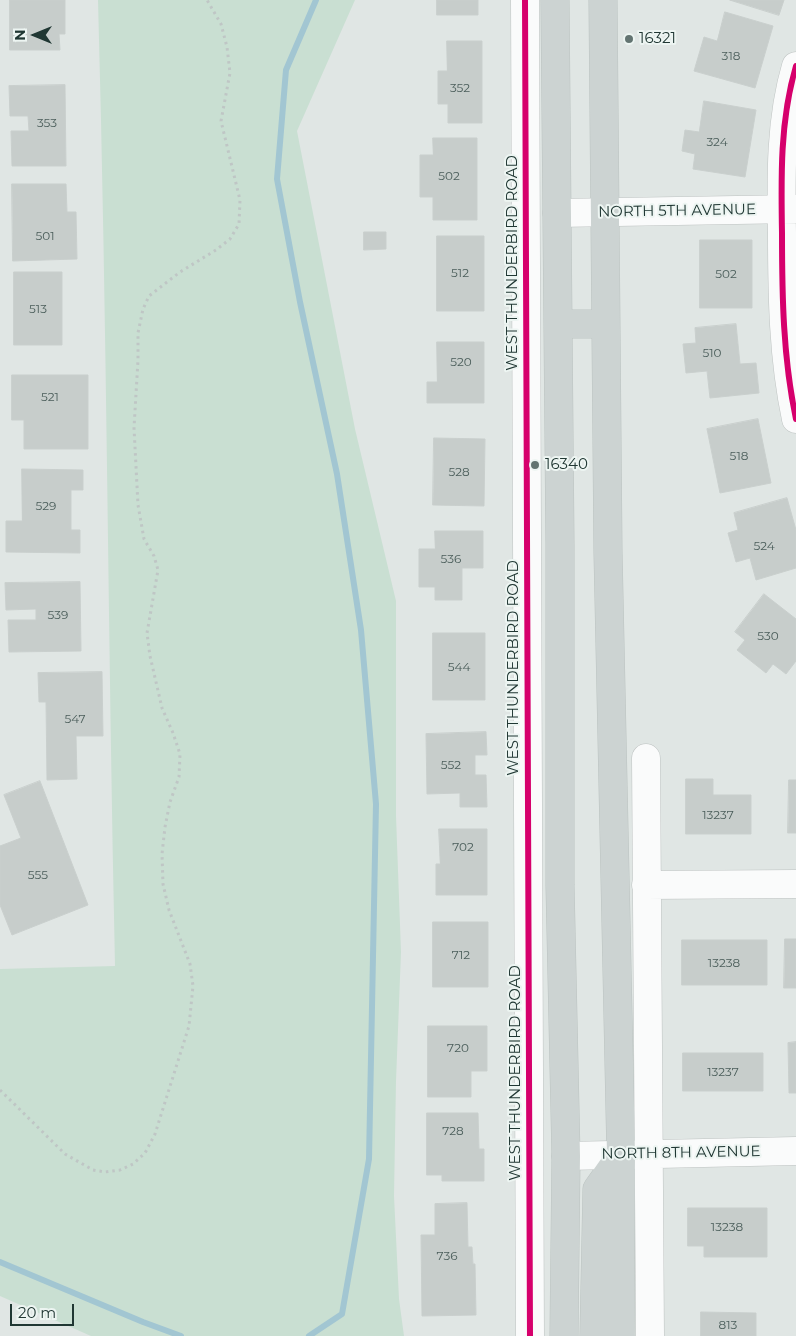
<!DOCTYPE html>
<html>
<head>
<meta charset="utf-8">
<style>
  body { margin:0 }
  #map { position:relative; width:796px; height:1336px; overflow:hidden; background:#e0e6e4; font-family:Montserrat,sans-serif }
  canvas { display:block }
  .north { position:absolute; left:10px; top:10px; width:50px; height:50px; -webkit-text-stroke:4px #edf5f2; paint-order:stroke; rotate:270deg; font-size:14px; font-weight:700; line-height:20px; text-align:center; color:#203733 }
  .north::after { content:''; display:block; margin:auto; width:18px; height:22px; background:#203733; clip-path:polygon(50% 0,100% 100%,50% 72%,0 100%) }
  .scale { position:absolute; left:10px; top:1304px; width:64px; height:22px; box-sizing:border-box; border:2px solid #203733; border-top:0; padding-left:6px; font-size:15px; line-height:18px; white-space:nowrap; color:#203733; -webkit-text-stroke:4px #edf5f2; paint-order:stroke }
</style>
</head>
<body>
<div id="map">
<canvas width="796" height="1336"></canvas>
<div class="north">N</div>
<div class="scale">20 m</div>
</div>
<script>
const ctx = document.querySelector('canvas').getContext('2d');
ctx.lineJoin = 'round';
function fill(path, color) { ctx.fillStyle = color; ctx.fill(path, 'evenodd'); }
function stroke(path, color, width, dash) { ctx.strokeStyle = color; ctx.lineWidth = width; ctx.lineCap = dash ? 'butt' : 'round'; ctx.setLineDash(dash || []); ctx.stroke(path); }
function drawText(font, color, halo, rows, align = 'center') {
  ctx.font = font + ' Montserrat,sans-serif'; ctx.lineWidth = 4; ctx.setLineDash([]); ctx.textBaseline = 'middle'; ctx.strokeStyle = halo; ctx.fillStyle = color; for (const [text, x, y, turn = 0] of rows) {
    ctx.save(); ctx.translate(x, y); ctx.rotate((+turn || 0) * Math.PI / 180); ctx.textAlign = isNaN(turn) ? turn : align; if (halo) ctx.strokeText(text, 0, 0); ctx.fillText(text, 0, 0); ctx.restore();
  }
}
fill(new Path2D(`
  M98,0H355L297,131L355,429L396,601V816L401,952L396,1081L394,1196L399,1299L404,1336H91L0,1296V969L115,966C108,644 107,322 98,0Z`), '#c9dfd2');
stroke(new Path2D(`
  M0,1262L143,1322L181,1336
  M309,1336L342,1314L369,1159L376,804L361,630L337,474L300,302L277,179L286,70L316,0`), '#a2c6d2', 6);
const building = new Path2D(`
  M10,0H65V34H59L60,50H10Z
  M437,0H478V15H437Z
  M730,0H784L779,15Z
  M725,12L773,26L755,88L694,71L704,37L717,41Z
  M447,41H482V123H448V104H438V71H447Z
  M65,85L66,166H12L11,131H29L28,116H10L9,86Z
  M704,101L756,110L745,177L693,169L695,154L682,151L685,130L699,132Z
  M433,138H477V220H433V197H420V155H433Z
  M12,184H66L67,212H76L77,259L13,261Z
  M364,232H386V249L364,250Z
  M437,236H484V311H437Z
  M700,240H752V308H700Z
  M14,272H62V345H14Z
  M736,324L740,364L756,363L759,393L710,398L707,371L686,373L683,344L696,343L695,328Z
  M437,342H484V403H427V382H437Z
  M12,375H88V449H24V420H12Z
  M758,419L771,483L720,493L707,429Z
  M434,438L485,439L484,506L433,505Z
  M22,469L83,470V490H71V530H80V553L6,552V521H22Z
  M787,498L796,530V568L756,580L750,558L736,562L728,533L738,530L734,513Z
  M435,531H483V568H462V600H435V587H419V549H435Z
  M80,582L81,651L9,652L8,620H36V609L6,610L5,583Z
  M764,594L796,619V661L786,674L773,664L766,673L737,650L745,640L735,632Z
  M433,633H485V700H433Z
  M102,672L103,736H76L77,779L47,780L46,702H39L38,673Z
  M486,732L487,755H475V775H486L487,807H460V793L427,794L426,734Z
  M686,779H713V795H751V834H686Z
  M789,780H796V833H788Z
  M40,781L88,905L12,935L0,905V846L21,838L4,795Z
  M439,829H487V895H436V864H440Z
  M433,922H488V987H433Z
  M785,939H796V988H784Z
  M682,940H767V985H682Z
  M428,1026H487V1071H471V1097H428Z
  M796,1042V1093H789L788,1043Z
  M683,1053H763V1091H683Z
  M427,1113H478L479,1149H484V1181H442V1175H427Z
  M467,1203L468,1247H472L473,1264H475L476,1315L422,1316L421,1235H435V1204Z
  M688,1208H767V1257H704V1246H688Z
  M701,1312L756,1313V1336H701Z`);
fill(building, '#c7cdcb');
stroke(building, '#c9cfcd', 1);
const minor = new Path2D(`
  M525,0L530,1336
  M796,66C780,120 781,177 782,233C782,295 783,358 796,419
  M557,213L796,209
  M646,758L650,1336
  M646,885L796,884
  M566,1156L796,1151`);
const major = new Path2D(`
  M555,0L560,544V885L566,1156L564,1336
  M603,0L608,552L621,1155L620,1336
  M558,324H605
  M594,1336L597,1189L621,1155`);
stroke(minor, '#bdc2c1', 29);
stroke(major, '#bbc3c1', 29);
stroke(new Path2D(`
  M0,1090L65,1154L93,1170L105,1172L120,1170L133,1164L145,1153L155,1134L189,1026L193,986L190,964L169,910L163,884L162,854L165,827L170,802L179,777L180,754L173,733L162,708L150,656L147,633L158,570L154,556L144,539L138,505L134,428L138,360V333L143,309L149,296L180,272L216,250L230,239L239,224L240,200L221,121L230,73L227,47L221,24L207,0`), '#bfc6c5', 3, [2.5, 4]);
stroke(minor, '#fafbfb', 28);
stroke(major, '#ccd3d2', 28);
stroke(new Path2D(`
  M525,0L530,1336
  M796,66C780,120 781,177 782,233C782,295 783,358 796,419`), '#d6006c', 6);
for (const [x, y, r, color] of [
  [629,39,5,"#637471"],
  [535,465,5,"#637471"]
]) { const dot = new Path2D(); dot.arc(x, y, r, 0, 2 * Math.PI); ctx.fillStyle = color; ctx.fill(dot); stroke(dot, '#edf5f2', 2); }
drawText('12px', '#4a5d5a', null, [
  ["318",731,56],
  ["352",460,88],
  ["353",47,123],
  ["324",717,142],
  ["502",449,176],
  ["501",45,236],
  ["512",460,273],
  ["502",726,274],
  ["513",38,309],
  ["510",712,353],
  ["520",461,362],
  ["521",50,397],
  ["518",739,456],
  ["528",459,472],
  ["529",46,506],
  ["524",764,546],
  ["536",451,559],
  ["539",58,615],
  ["530",768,636],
  ["544",459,667],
  ["547",75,719],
  ["552",451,765],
  ["13237",718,815],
  ["702",463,847],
  ["555",38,875],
  ["712",461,955],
  ["13238",724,963],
  ["720",458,1048],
  ["13237",723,1072],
  ["728",453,1131],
  ["13238",727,1227],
  ["736",447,1256],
  ["813",728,1325]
]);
drawText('15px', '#203733', '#edf5f2', [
  ["16321",639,39],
  ["16340",545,465]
], 'left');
drawText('15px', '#203733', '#edf5f2', [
  ["NORTH 5TH AVENUE",677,211,-1],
  ["WEST THUNDERBIRD ROAD",513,263,-90],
  ["WEST THUNDERBIRD ROAD",514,668,-90],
  ["WEST THUNDERBIRD ROAD",516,1073,-90],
  ["NORTH 8TH AVENUE",681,1153,-1]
]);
</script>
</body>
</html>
